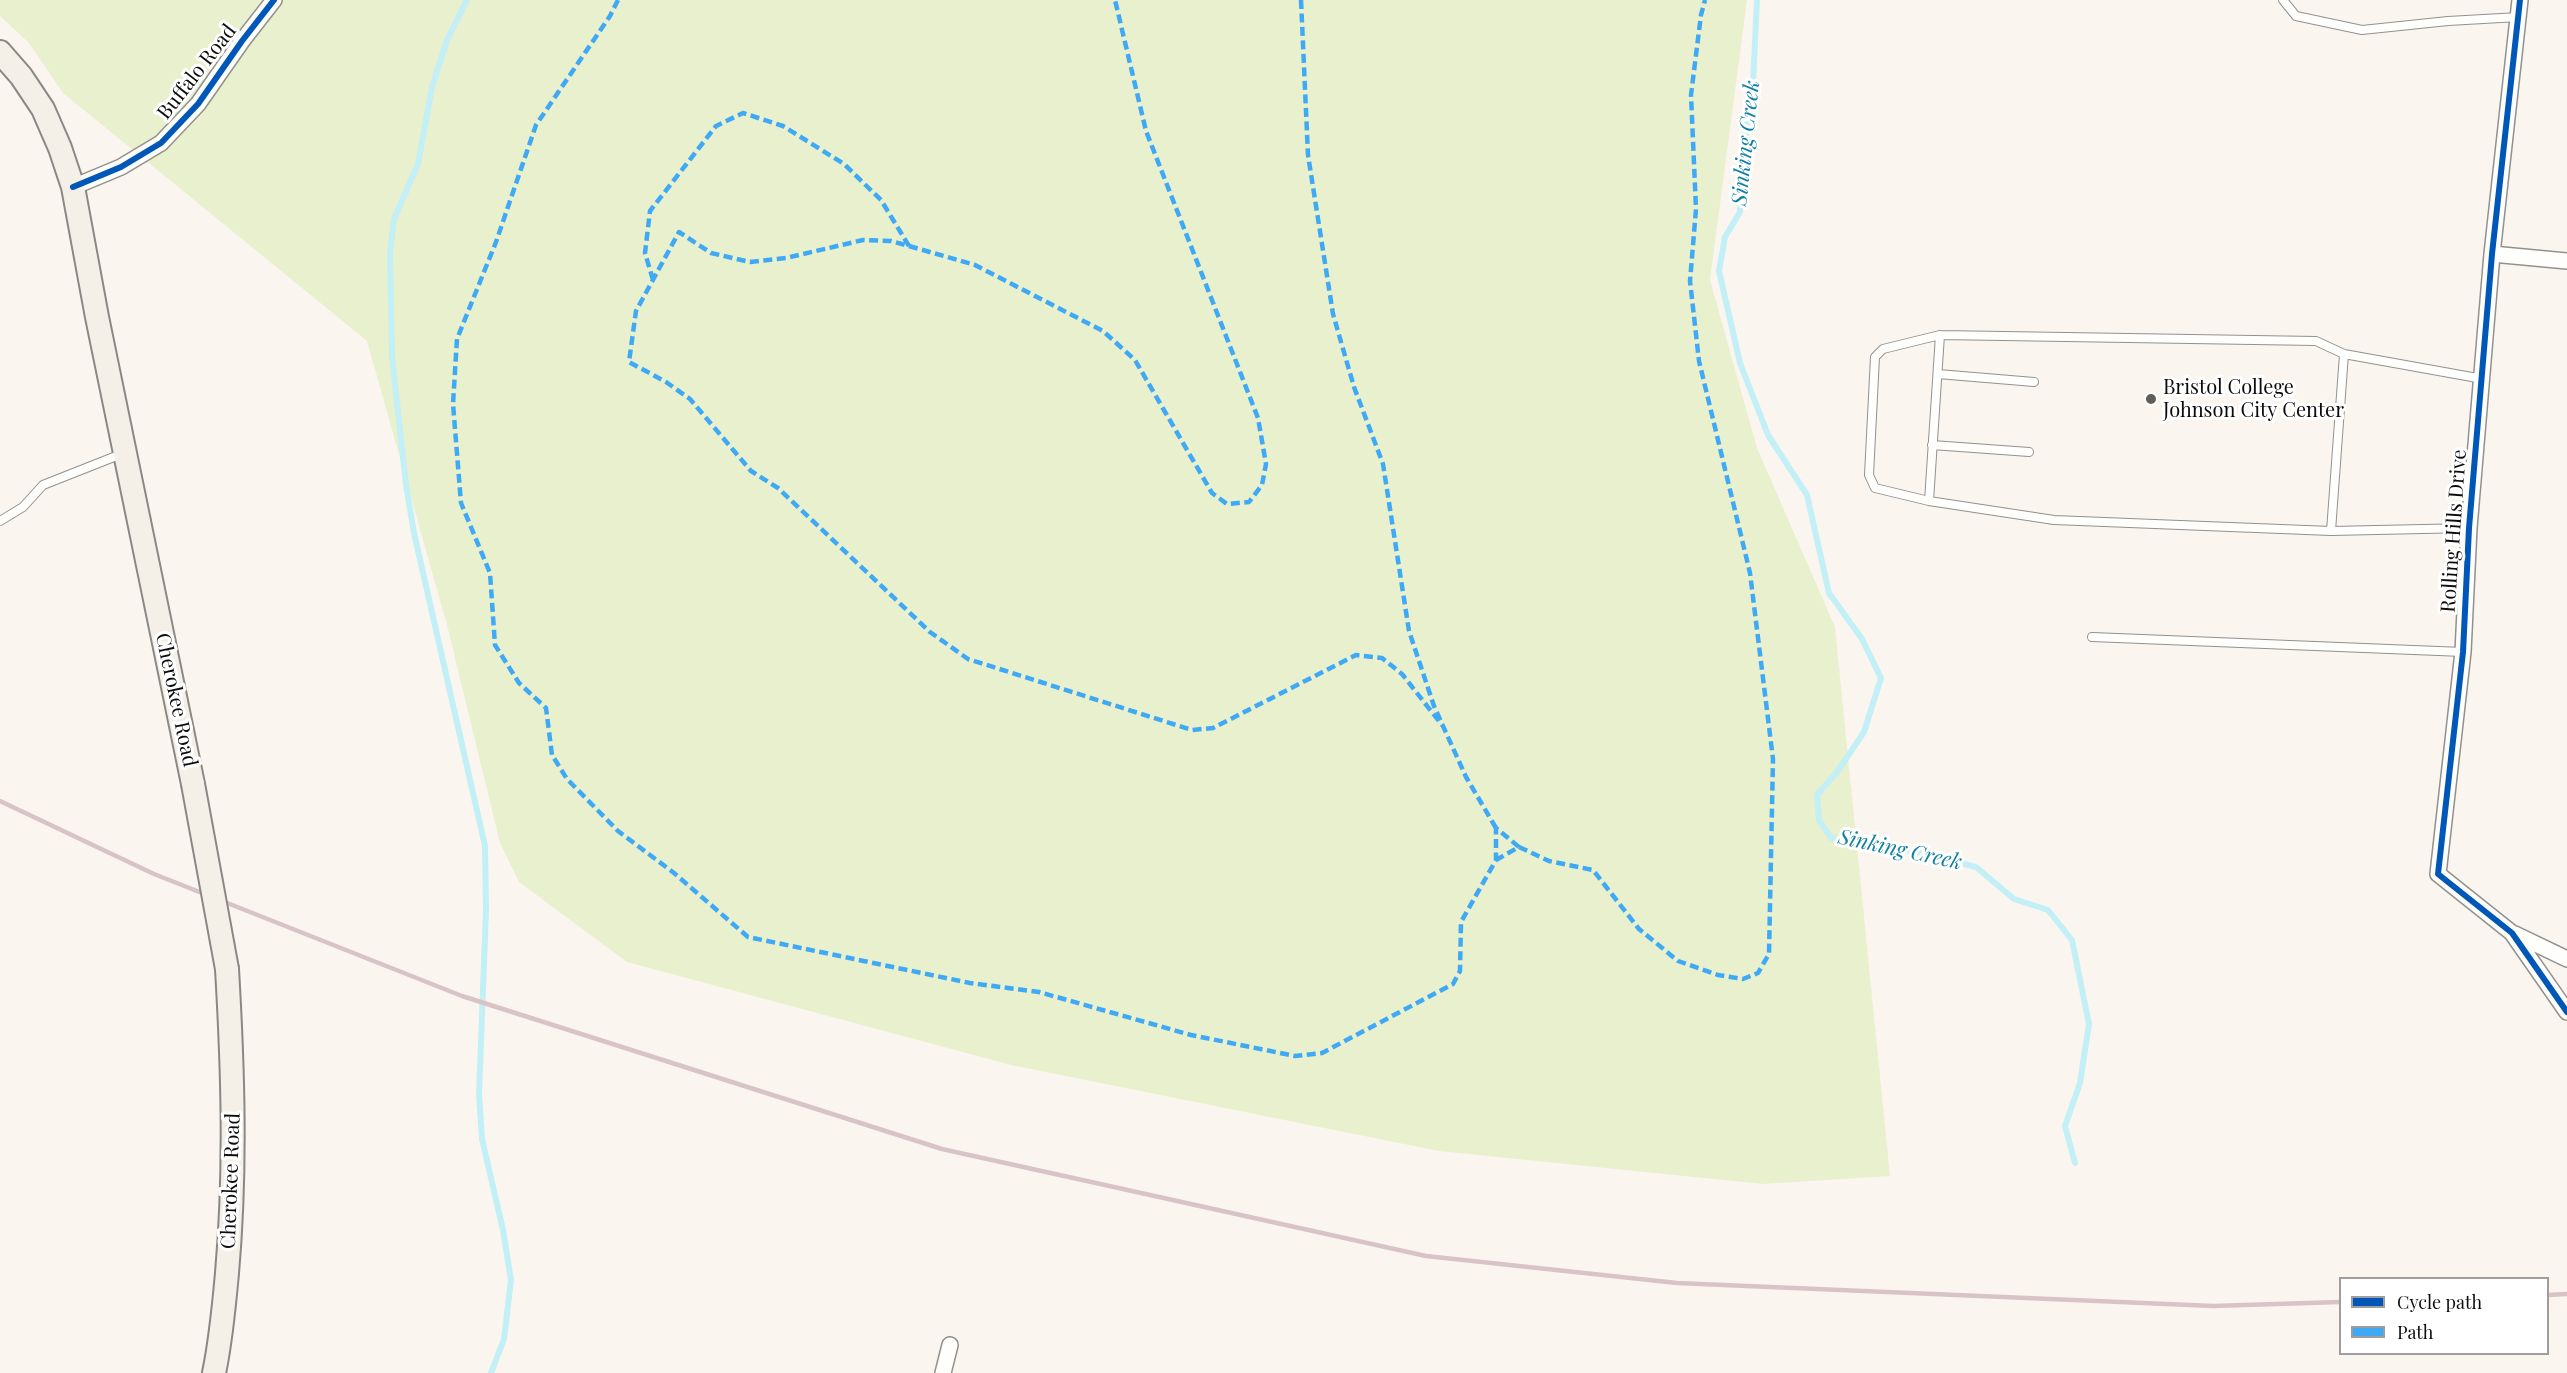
<!DOCTYPE html>
<html>
<head>
<meta charset="utf-8">
<style>
  body { margin:0 }
  #map { position:relative; width:2567px; height:1373px; overflow:hidden; background:#faf6ef; font-family:"Playfair Display",serif }
  canvas { display:block }
  .legend { position:absolute; left:2339px; top:1277px; width:210px; height:78px; box-sizing:border-box; background:#fff; border:2px solid #9e9e9e; margin:0; padding:8px 10px; list-style:none; font-size:18px; color:#0c0c0c }
  .legend li { display:flex; align-items:center; gap:12px; height:30px }
  .legend b { width:30px; border:2px solid #9e9e9e }
</style>
</head>
<body>
<div id="map">
<canvas width="2567" height="1373"></canvas>
<ul class="legend">
<li><b style="height:8px;background:#0057b8"></b>Cycle path</li>
<li><b style="height:8px;background:#3fa9f5"></b>Path</li>
</ul>
</div>
<script>
const ctx = document.querySelector('canvas').getContext('2d');
ctx.lineJoin = 'round';
function fill(path, color) { ctx.fillStyle = color; ctx.fill(path, 'evenodd'); }
function stroke(path, color, width, dash) { ctx.strokeStyle = color; ctx.lineWidth = width; ctx.lineCap = dash ? 'butt' : 'round'; ctx.setLineDash(dash || []); ctx.stroke(path); }
function drawText(font, color, halo, rows, align = 'center') {
  ctx.font = font + ' "Playfair Display",serif'; ctx.lineWidth = 6; ctx.setLineDash([]); ctx.textBaseline = 'middle'; ctx.strokeStyle = halo; ctx.fillStyle = color; for (const [text, x, y, turn = 0] of rows) {
    ctx.save(); ctx.translate(x, y); ctx.rotate((+turn || 0) * Math.PI / 180); ctx.textAlign = isNaN(turn) ? turn : align; if (halo) ctx.strokeText(text, 0, 0); ctx.fillText(text, 0, 0); ctx.restore();
  }
}
fill(new Path2D(`
  M0,0H1747L1710,280L1757,448L1835,627L1890,1176L1763,1184L1439,1151L1011,1065L627,962L519,882L500,843L447,625L367,341L63,93L29,43L0,16Z`), '#e9f0cd');
stroke(new Path2D(`
  M467,0L447,40L432,87L418,164L394,219L390,253L392,357L406,485L414,533L485,846L486,911L479,1094L482,1139L503,1230L511,1280L504,1339L491,1373
  M1757,0L1753,83L1740,176V212L1725,237L1719,271L1740,363L1768,435L1807,495L1829,593L1862,639L1881,678L1864,732L1837,772L1817,795L1819,820L1831,838L1917,852L1976,867L2014,899L2048,910L2072,940L2089,1024L2080,1083L2065,1126L2075,1163`), '#c3eff6', 6);
const lane = new Path2D(`
  M2283,0L2296,16L2362,30L2448,21L2519,17
  M1938,374L2034,382
  M1932,445L2029,452
  M1929,501L1940,335
  M0,521L23,507L43,485L124,453
  M2469,528L2331,531L2344,354L2483,379
  M2331,531L2054,520L1929,501L1875,488L1869,475L1875,357L1883,349L1940,335L2316,341L2344,354
  M2092,637L2463,652`);
const street = new Path2D(`
  M2520,0L2492,254L2469,528L2463,652L2438,874L2512,933L2567,1012
  M73,187L121,167L161,143L198,104L242,41L274,0
  M2492,254L2567,261
  M2515,934L2567,959
  M943,1373L950,1345`);
const secondary = new Path2D(`
  M0,52L21,76L43,109L60,148L73,187L97,317L193,784
  M214,1373C221,1340 224,1306 227,1273C236,1171 233,1071 227,969`);
stroke(lane, '#93918e', 10);
stroke(street, '#93918e', 18);
stroke(secondary, '#8a8885', 26);
stroke(lane, '#fefefd', 8);
stroke(street, '#fefefd', 15);
stroke(secondary, '#f4f0e8', 22);
stroke(new Path2D(`
  M0,801L154,874L462,996L942,1149L1426,1256L1677,1283L2213,1306L2340,1302
  M2548,1295L2567,1294`), '#d8c3c7', 4.5);
const secondaryBridge = new Path2D(`
  M193,784L227,969`);
stroke(secondaryBridge, '#8a8885', 26, []);
stroke(secondaryBridge, '#f4f0e8', 22);
stroke(new Path2D(`
  M618,0L610,16L536,125L496,242L457,339L453,404L461,503L490,573L495,645L519,683L546,708L552,755L567,779L618,831L674,873L748,937L970,983L1039,992L1191,1035L1295,1056L1322,1053L1453,984L1460,971L1461,922L1496,860V828L1519,847L1496,860
  M1301,0L1308,155L1333,314L1354,387L1383,464L1409,631L1434,706L1466,777L1496,828
  M909,246L975,265L1103,331L1135,360L1212,493L1227,504L1249,502L1262,485L1266,464L1258,418L1146,131L1115,0
  M653,280L645,253L650,211L716,126L743,113L783,126L844,164L881,200L909,246L891,241L863,240L786,258L750,262L711,253L679,232L636,311L629,362L666,382L690,399L751,471L778,488L930,632L968,659L1192,730L1213,728L1356,655L1382,658L1402,674L1442,725
  M1519,847L1549,861L1593,870L1639,929L1678,961L1718,975L1743,979L1758,973L1769,954L1773,759L1750,573L1699,361L1690,281L1696,209L1691,95L1701,15L1705,0`), '#3fa9f5', 4.5, [9, 4.5]);
stroke(new Path2D(`
  M2520,0L2492,254L2469,528L2463,652L2438,874L2512,933L2567,1012
  M73,187L121,167L161,143L198,104L242,41L274,0`), '#0057b8', 6);
for (const [x, y, r, color] of [
  [2151,399,6,"#5f5e5b"]
]) { const dot = new Path2D(); dot.arc(x, y, r, 0, 2 * Math.PI); ctx.fillStyle = color; ctx.fill(dot); stroke(dot, '#fff', 2); }
drawText('20px', '#0c0c0c', '#fff', [
  ["Buffalo Road",197,72,-52],
  ["Rolling Hills Drive",2454,531,-86],
  ["Cherokee Road",176,700,78],
  ["Cherokee Road",231,1181,-88]
]);
drawText('20px', '#0c0c0c', '#fff', [
  ["Bristol College",2163,388],
  ["Johnson City Center",2163,411]
], 'left');
drawText('italic 21px', '#0f80a3', '#fff', [
  ["Sinking Creek",1746,143,-84],
  ["Sinking Creek",1900,850,12]
]);
</script>
</body>
</html>
